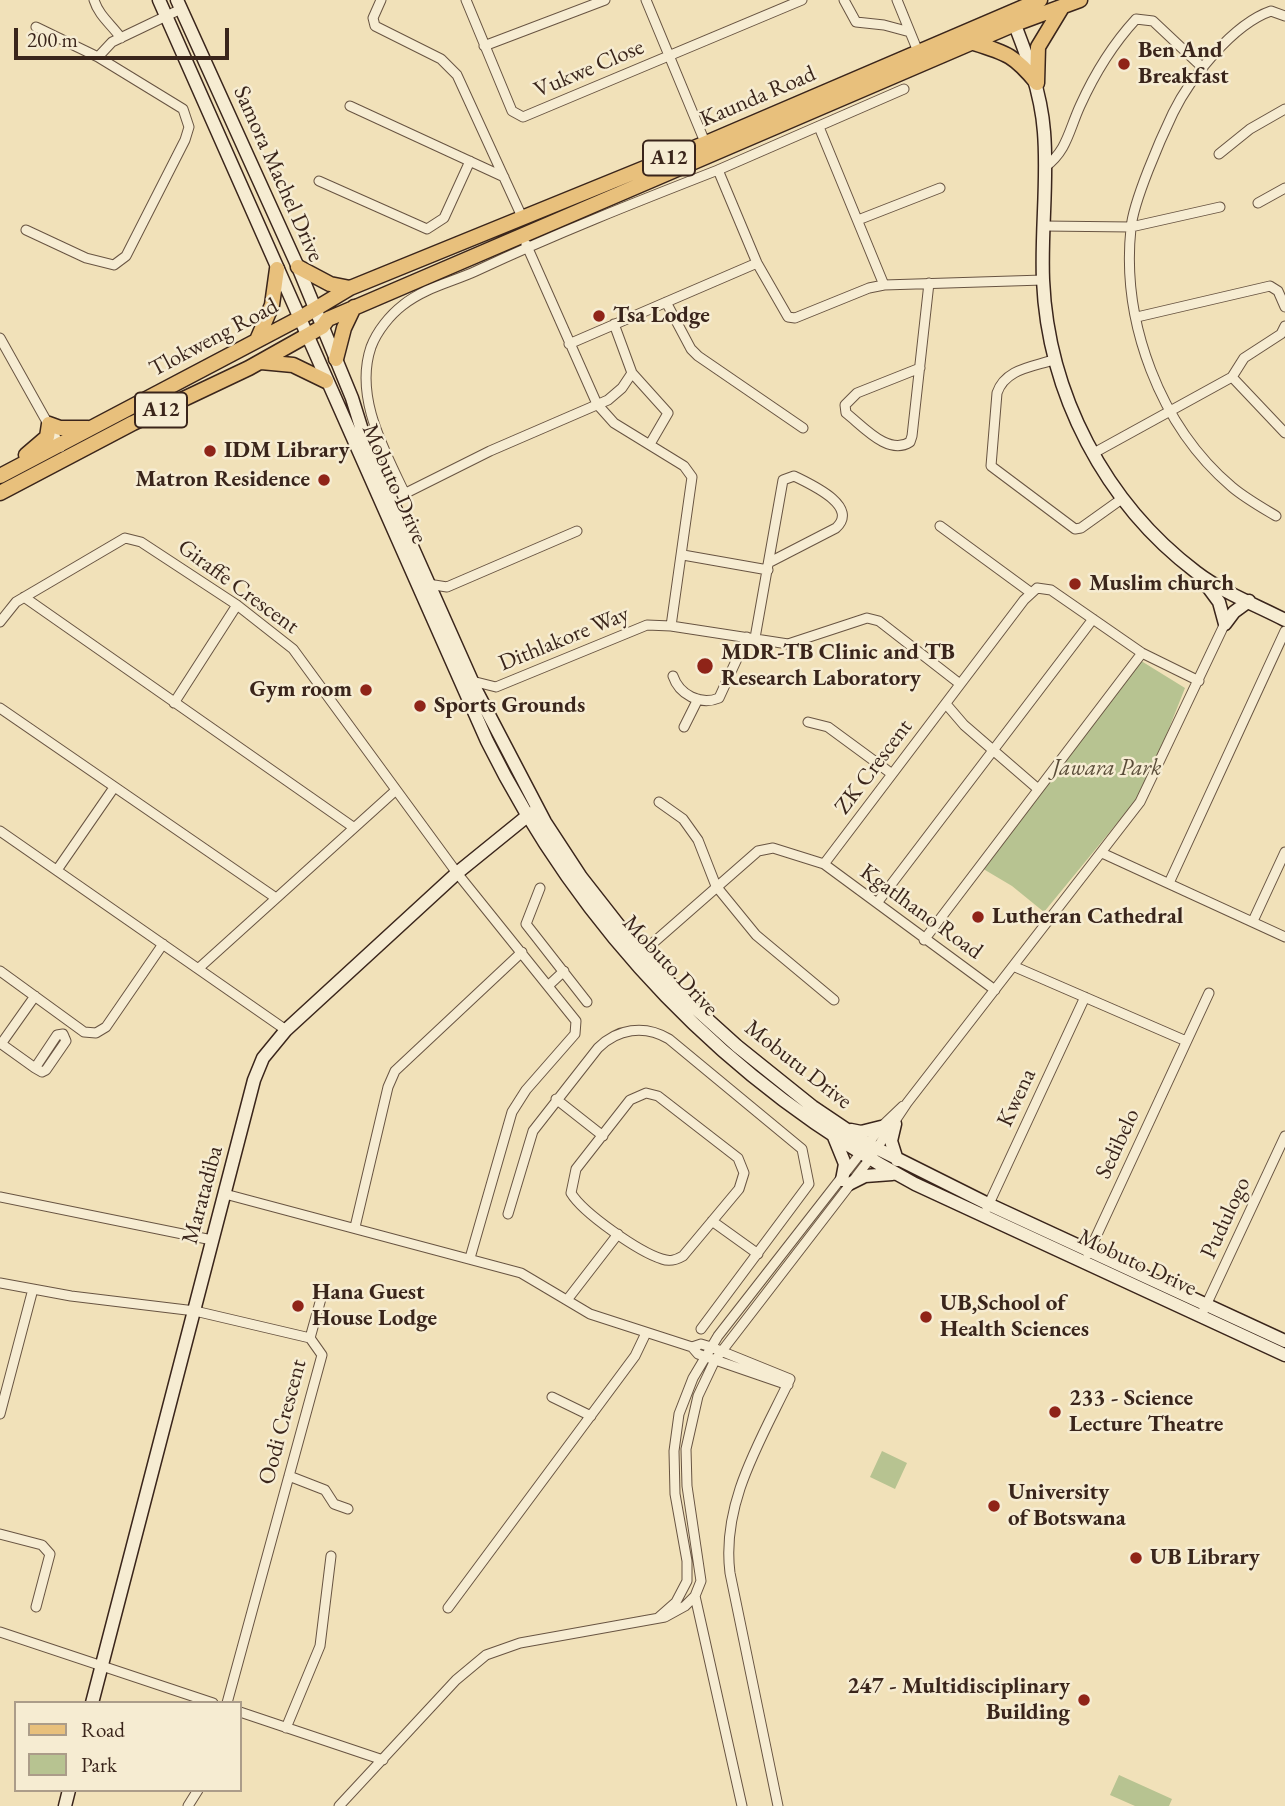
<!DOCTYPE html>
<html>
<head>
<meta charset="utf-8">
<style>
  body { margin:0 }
  #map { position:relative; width:1285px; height:1806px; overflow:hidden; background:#f1e1b9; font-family:"EB Garamond",serif }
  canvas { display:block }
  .legend { position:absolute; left:14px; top:1701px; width:228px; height:91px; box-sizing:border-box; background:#f6ecd2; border:2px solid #ab9c89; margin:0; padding:9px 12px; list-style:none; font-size:21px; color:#3a251b }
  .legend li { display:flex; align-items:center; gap:14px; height:35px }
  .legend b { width:35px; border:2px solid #ab9c89 }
  .scale { position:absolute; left:14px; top:28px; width:215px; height:32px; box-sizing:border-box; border:4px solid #3a251b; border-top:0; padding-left:9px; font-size:21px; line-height:24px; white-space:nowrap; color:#3a251b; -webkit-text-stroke:5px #f6ecd2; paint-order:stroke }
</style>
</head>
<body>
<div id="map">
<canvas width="1285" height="1806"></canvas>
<ul class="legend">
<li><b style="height:9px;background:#e8c07c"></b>Road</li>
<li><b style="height:19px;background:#b7c391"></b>Park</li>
</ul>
<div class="scale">200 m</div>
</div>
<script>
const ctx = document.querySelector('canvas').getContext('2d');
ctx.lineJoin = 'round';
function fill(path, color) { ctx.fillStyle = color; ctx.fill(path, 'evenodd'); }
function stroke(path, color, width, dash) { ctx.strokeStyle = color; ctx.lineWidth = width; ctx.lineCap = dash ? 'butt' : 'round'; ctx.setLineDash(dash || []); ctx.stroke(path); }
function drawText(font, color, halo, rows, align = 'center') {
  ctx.font = font + ' "EB Garamond",serif'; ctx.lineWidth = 5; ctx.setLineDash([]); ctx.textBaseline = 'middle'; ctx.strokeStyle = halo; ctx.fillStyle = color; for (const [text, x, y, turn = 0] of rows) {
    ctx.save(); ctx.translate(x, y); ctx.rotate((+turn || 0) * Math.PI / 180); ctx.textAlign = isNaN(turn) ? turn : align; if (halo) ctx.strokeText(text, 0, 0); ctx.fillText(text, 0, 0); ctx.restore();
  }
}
fill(new Path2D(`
  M1138,659L1185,688L1145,789L1044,912L1012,886L980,867Z
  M882,1451L907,1463L895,1489L870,1477Z
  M1119,1775L1172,1799L1169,1806H1135L1110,1795Z`), '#b7c391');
const street = new Path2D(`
  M94,0C99,16 111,24 121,38
  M381,0L373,18L375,26L441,59L457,75L523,219
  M466,0L512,111L523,117L802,0
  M646,0L707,147
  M844,0L856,22L884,25L910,32
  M897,0L919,54
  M36,27L98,57L112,42L181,9
  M484,46L605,0
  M904,89L718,170L757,263L788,317L795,318L869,288L884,285L1043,280
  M350,106L504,177
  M819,127L884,285
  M1219,154L1250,129L1285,109
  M1045,167C1067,151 1069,130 1080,106C1094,75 1113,44 1136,19L1153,21L1203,68
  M319,181L427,229L444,218L470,161
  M1258,203L1285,188
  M858,220L940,188
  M1044,226L1131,227L1220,207
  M26,230L86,258L114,265L126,256L185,140L189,127L183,109L98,57
  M526,244L597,404L614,423L684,466L692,477L671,626
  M666,302L691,349L698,356L803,428
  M1137,317L1270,286L1278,291L1285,307
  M614,324L632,373L668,413L650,444
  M0,338L61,447
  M569,344L757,263
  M1053,360C1032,367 1005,369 997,393L991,466L1075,529L1081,528L1123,498
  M920,368L857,393L845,405L846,413C863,426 888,456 910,442L912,436L929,283
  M1232,377L1285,433
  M1092,454L1232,377L1244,358L1281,334L1285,326
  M405,494C384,449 354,397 371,347C377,331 390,315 403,305C424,288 452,282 476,271C555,234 636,202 718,170
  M402,495L490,451L608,400L622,388L632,373
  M1276,516C1261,507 1245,498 1232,487C1160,426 1121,322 1131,228C1133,202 1161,138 1173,113C1190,78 1233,24 1271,11L1285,16
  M940,526L1030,592
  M683,555L768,570
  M428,584L447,587L577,531
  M24,597L353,827
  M0,622L16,602L125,538L141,542L237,605L293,649L457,873L576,1021L575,1034L526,1090L512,1112L470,1258
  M755,638L783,480L794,476C810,484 860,506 836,528L770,562
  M673,676C679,694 700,706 719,698L747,637
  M472,681L496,687L647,625L671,626L788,644L867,618L879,621L960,684
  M174,703L237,605
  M946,704L964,725L1038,789
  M0,708L276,898
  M808,722L828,727L892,774
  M684,727L698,699
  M659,802L683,819L698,840L716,886L756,935L834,1000
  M0,831L286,1030
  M1102,853L1285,937
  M824,864L1024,600L1037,588L1051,590L1142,653L1199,681
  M57,870L113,789
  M1169,883L1285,631
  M540,888L526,924L587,1002
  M877,903L1093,619
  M1253,921L1285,852
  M924,940L1142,653
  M635,946L653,943L758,851L773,848L824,864L995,990
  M1013,966L1186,1041
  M199,968L395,791
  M0,971L84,1032L96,1033L106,1027L163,944
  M548,986L564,971
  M63,1034L66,1041L46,1070L42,1072L35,1068L57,1035Z
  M0,1043L35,1068
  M1,1044L35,996
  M646,1093L658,1096L738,1158L744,1173L739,1189L683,1256C676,1260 670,1262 662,1259C639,1252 583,1213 571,1193L576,1169L630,1100Z
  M556,1099L603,1136
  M225,1194L521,1273L590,1314L692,1347L698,1354L788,1385
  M0,1197L212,1240
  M987,1208L1085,997
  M508,1214L533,1131L598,1048C617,1029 644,1024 669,1039L802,1149L809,1184L701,1329
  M712,1221L758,1254
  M355,1227L388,1087L395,1071L522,952
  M1088,1254L1209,993
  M0,1283L71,1296L195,1311L310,1338L322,1355L227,1703
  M567,1300L618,1234
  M1201,1316L1285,1136
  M310,1338L322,1295
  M692,1347L701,1344L711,1347L790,1379C761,1440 721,1503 730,1573L778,1806
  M552,1397L591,1416
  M0,1414L33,1289
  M289,1476L325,1490L334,1504L348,1509
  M0,1534L42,1545L50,1554L36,1607
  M695,1596L742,1806
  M448,1608L635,1356L646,1333
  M659,1617L676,1602L687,1581V1561L675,1494L674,1451L679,1414L693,1378L718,1336L881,1127L903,1106
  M0,1632L213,1703
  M240,1712L383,1760
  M286,1728L320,1646L331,1556
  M188,1806L198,1790
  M339,1806L456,1680L486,1655L520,1643L665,1617L685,1606L695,1596L701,1581L687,1486L686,1449L698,1396L715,1360L869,1160L907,1103L1140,802L1227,619`);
const secondary = new Path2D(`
  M159,0L487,741C581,931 728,1084 915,1184L1285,1355
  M177,0L298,267L352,398L366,443L476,690L545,822L581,877L635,946L686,1000L737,1046L813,1107L868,1144L988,1204L1285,1341
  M1011,15C1026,53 1041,91 1044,132C1048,181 1041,231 1043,280C1048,394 1105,503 1196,572C1222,592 1256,605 1285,620
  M1202,579L1219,602L1225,624
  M1225,624L1234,612L1249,601
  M895,1124L891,1141L897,1160
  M851,1130L861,1132L881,1127
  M834,1137L845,1164L842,1180
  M849,1184L865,1176L892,1174
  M92,1703L254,1080L263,1058L286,1030L457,873L531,813
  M65,1806L69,1790`);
const primary = new Path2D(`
  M974,43C1007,53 1015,56 1037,83
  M1037,83L1038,47L1061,9
  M298,267L330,284L350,288
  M257,340L272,305L277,269
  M336,359L344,328L354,307
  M261,362L293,365L326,381
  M26,455L47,437L49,424L60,428H88
  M0,476L300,318L350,288L706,143L1040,0
  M0,493L133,423L249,368L322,327L328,319L1015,24L1080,0`);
stroke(street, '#685442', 11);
stroke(secondary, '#3a251b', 15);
stroke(primary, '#3a251b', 17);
stroke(street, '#f6ecd2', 9);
stroke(secondary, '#f6ecd2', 12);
stroke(primary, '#e8c07c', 14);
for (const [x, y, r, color] of [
  [1124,64,7,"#8f2418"],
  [599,316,7,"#8f2418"],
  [210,451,7,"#8f2418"],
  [324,480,7,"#8f2418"],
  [1075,584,7,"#8f2418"],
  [705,666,9,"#8f2418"],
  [366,690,7,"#8f2418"],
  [420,706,7,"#8f2418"],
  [978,917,7,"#8f2418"],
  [298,1306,7,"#8f2418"],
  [926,1317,7,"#8f2418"],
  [1055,1412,7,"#8f2418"],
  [994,1506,7,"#8f2418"],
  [1136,1558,7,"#8f2418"],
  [1084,1700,7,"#8f2418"]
]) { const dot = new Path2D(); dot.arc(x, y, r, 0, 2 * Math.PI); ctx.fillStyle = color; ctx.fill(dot); stroke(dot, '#f6ecd2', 2.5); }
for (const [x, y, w] of [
  [669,158,52],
  [161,410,52]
]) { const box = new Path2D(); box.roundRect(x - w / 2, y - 17.5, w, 35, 5); ctx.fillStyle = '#f6ecd2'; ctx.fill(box); stroke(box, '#3a251b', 2); }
drawText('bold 21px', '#3a251b', null, [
  ["A12",669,158],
  ["A12",161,410]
]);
drawText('bold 23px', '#3a251b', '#f6ecd2', [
  ["Ben And",1138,51],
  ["Breakfast",1138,77],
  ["Tsa Lodge",613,316],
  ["IDM Library",224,451],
  ["Matron Residence",310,480,"right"],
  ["Muslim church",1089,584],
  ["MDR-TB Clinic and TB",721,653],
  ["Research Laboratory",721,679],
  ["Gym room",352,690,"right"],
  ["Sports Grounds",434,706],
  ["Lutheran Cathedral",992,917],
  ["Hana Guest",312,1293],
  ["House Lodge",312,1319],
  ["UB,School of",940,1304],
  ["Health Sciences",940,1330],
  ["233 - Science",1069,1399],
  ["Lecture Theatre",1069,1425],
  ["University",1008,1493],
  ["of Botswana",1008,1519],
  ["UB Library",1150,1558],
  ["247 - Multidisciplinary",1070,1687,"right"],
  ["Building",1070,1713,"right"]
], 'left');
drawText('23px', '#3a251b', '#f6ecd2', [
  ["Vukwe Close",589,69,-23],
  ["Kaunda Road",758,97,-23],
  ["Samora Machel Drive",278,174,66],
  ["Tlokweng Road",214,338,-28],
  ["Mobuto Drive",394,484,66],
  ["Giraffe Crescent",238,587,36],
  ["Dithlakore Way",564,639,-22],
  ["ZK Crescent",874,767,-53],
  ["Kgatlhano Road",921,912,36],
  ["Mobuto Drive",670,966,47],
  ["Mobutu Drive",798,1065,38],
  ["Kwena",1017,1098,-65],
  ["Sedibelo",1118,1144,-65],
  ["Maratadiba",203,1195,-75],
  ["Pudulogo",1226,1218,-65],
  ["Mobuto Drive",1137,1263,25],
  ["Oodi Crescent",283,1422,-75]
]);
drawText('italic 23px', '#594c38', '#f6ecd2', [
  ["Jawara Park",1107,769]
]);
</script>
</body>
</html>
